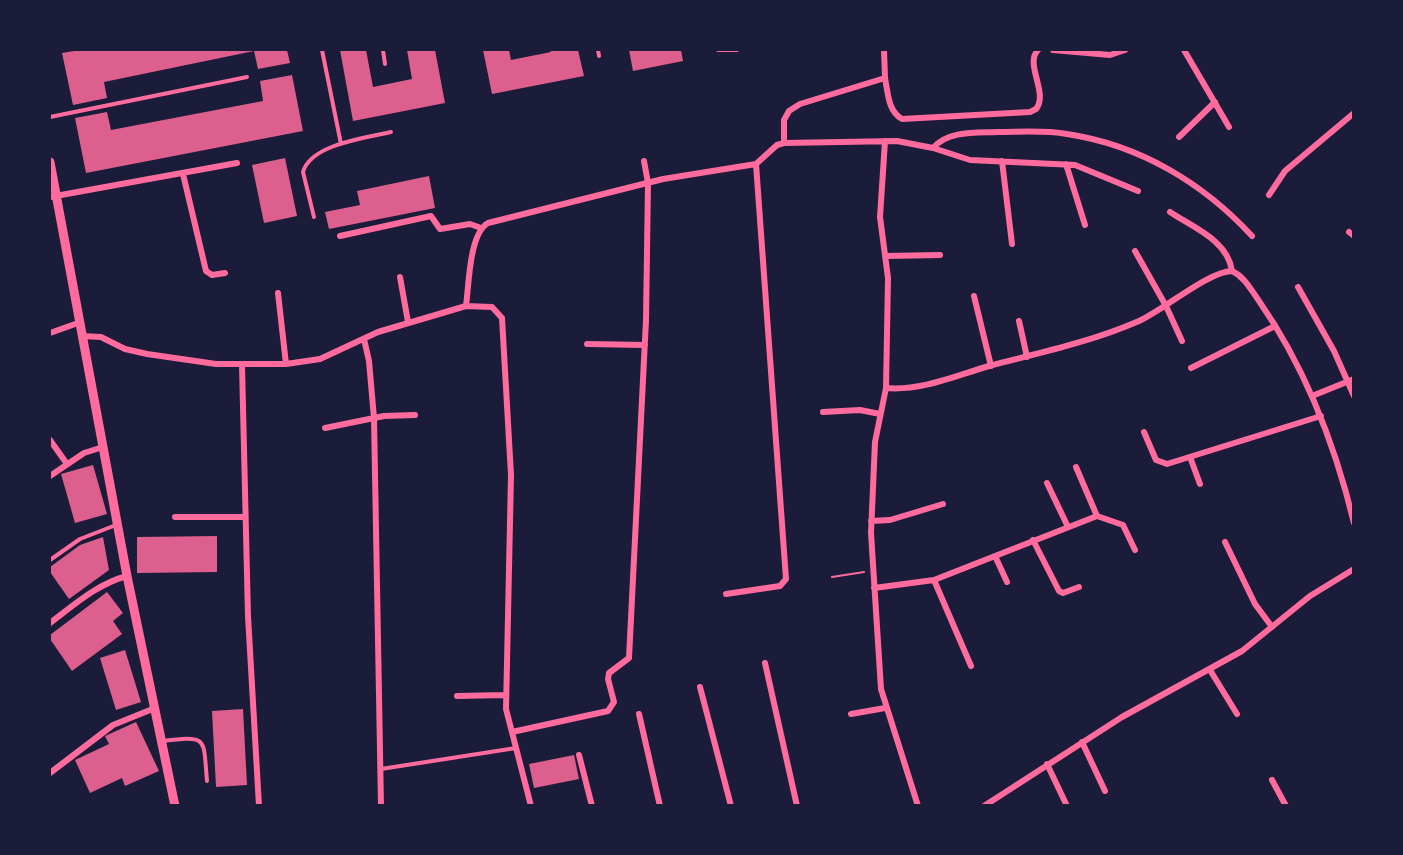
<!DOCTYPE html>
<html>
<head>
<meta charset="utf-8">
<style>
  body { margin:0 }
  #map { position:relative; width:1403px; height:855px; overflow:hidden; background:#1b1b3a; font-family:"Space Grotesk",sans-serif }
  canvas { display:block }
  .frame { position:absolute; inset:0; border:51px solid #1b1b3a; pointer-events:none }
</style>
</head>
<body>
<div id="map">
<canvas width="1403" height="855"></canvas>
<div class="frame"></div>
</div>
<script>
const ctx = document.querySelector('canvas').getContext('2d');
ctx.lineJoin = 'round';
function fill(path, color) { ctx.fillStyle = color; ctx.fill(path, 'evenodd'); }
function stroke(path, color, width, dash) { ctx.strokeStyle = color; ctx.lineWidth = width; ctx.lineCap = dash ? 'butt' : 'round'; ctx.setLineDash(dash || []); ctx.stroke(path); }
fill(new Path2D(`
  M80,50H287L290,63L258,69L254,51L104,82L107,98L73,105L62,53Z
  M340,50H366L373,87L412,79L407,50H435L445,103L353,121Z
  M483,50H509L511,60L551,52L550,50H578L584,76L492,94Z
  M629,50H681L683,61L633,71Z
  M292,75L303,131L86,173L75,118L107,112L111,130L263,101L260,81Z
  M285,158L297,216L264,223L252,165Z
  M429,176L435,208L329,229L325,212L360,205L357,191Z
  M93,465L107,514L75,523L61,474Z
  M217,536V572L137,573V537Z
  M103,537L109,570L69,599L50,572V567L80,545Z
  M107,592L123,613L113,621L122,634L72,671L50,639V635Z
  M125,650L141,702L116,710L100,658Z
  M243,709L247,785L216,787L212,711Z
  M136,722L159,771L125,786L122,778L90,793L75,760L109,744L105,736Z
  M574,755L579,779L534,788L529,764Z`), '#dd5f8e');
stroke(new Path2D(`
  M832,577L864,572`), '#ff6b9d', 2);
stroke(new Path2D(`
  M322,50L341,144
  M383,50L385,64
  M598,50L599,56
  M718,50H737
  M50,117L247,77
  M314,217L303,172C311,144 366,138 391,132
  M50,560L80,539L116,525
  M163,741C209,735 203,738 207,781
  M381,769L516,748`), '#ff6b9d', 4);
stroke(new Path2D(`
  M1053,50L1110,55L1125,50
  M1184,50L1229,127
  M885,78C888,93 888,111 902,119L1030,112L1036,109C1049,93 1024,64 1038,50
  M1179,137L1215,102
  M885,141L880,217L888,278L886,388L875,442L871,533L881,689L918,806
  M784,143V120L789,111L800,104L885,78L884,50
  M933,148L970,160L1075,165L1138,191
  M1002,161L1012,244
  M1066,164L1085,225
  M183,174L206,271L212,275L225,273
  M1269,195L1285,171L1354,113
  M50,197L237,163
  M1170,212C1192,227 1228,240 1232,271
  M1349,232L1354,236
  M340,236L431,216L440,229L470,224L481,228
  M1135,251L1166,306L1182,341
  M885,256L940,255
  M400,277L408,322
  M1298,287L1334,351L1354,396
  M278,293L286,364
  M974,296L991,366
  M466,306L492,307L502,318L511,475L506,709L531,806
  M1019,321L1027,357
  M50,333L78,323
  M81,336L101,337L125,349L147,354L216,364H286L320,359L378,332L466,306C469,285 469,234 488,223L663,179L756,164L777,145L784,143L897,141L933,148C948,130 977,133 998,132C1020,132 1044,130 1067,134C1140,145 1203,183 1252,236
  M364,339L369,361L374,418L381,806
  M587,344L645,345
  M242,365L248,616L259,806
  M1191,368L1275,326
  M886,388C921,391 955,376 989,366C1039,353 1091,342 1139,321C1164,310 1207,272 1232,271C1245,277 1251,290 1259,301C1305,367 1335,445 1354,523
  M1312,396L1354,379
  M823,412L860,410L880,414
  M325,428L384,416L415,415
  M1144,432L1156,460L1167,464L1321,416
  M50,440L67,464
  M1190,457L1200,484
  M1076,467L1097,516
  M50,476L84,453L103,447
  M1047,483L1068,527
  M175,517H245
  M871,521L890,520L943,504
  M1033,540L1059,591L1063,593L1079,587
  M1225,542L1255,604L1272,627
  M995,556L1007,582
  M934,580L971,666
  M874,588L934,580L1097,516L1123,525L1135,550
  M726,594L780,586L786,579L756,164
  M50,623C74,605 97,584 127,576
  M765,663L797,806
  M1210,670L1237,714
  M700,687L731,806
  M457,696L506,695
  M639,714L660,806
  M851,714L885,708
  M512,732L608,711L614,702L608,679L609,673L629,658L646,320L648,183L644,161
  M1082,742L1105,791
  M579,755L592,806
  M1047,764L1067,806
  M50,773L113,725L155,708
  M1272,780L1286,806
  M984,806L1122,717L1242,651L1310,596L1354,569`), '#ff6b9d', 6);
stroke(new Path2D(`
  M50,162L127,576L175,806`), '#ff6b9d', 9);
</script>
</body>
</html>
